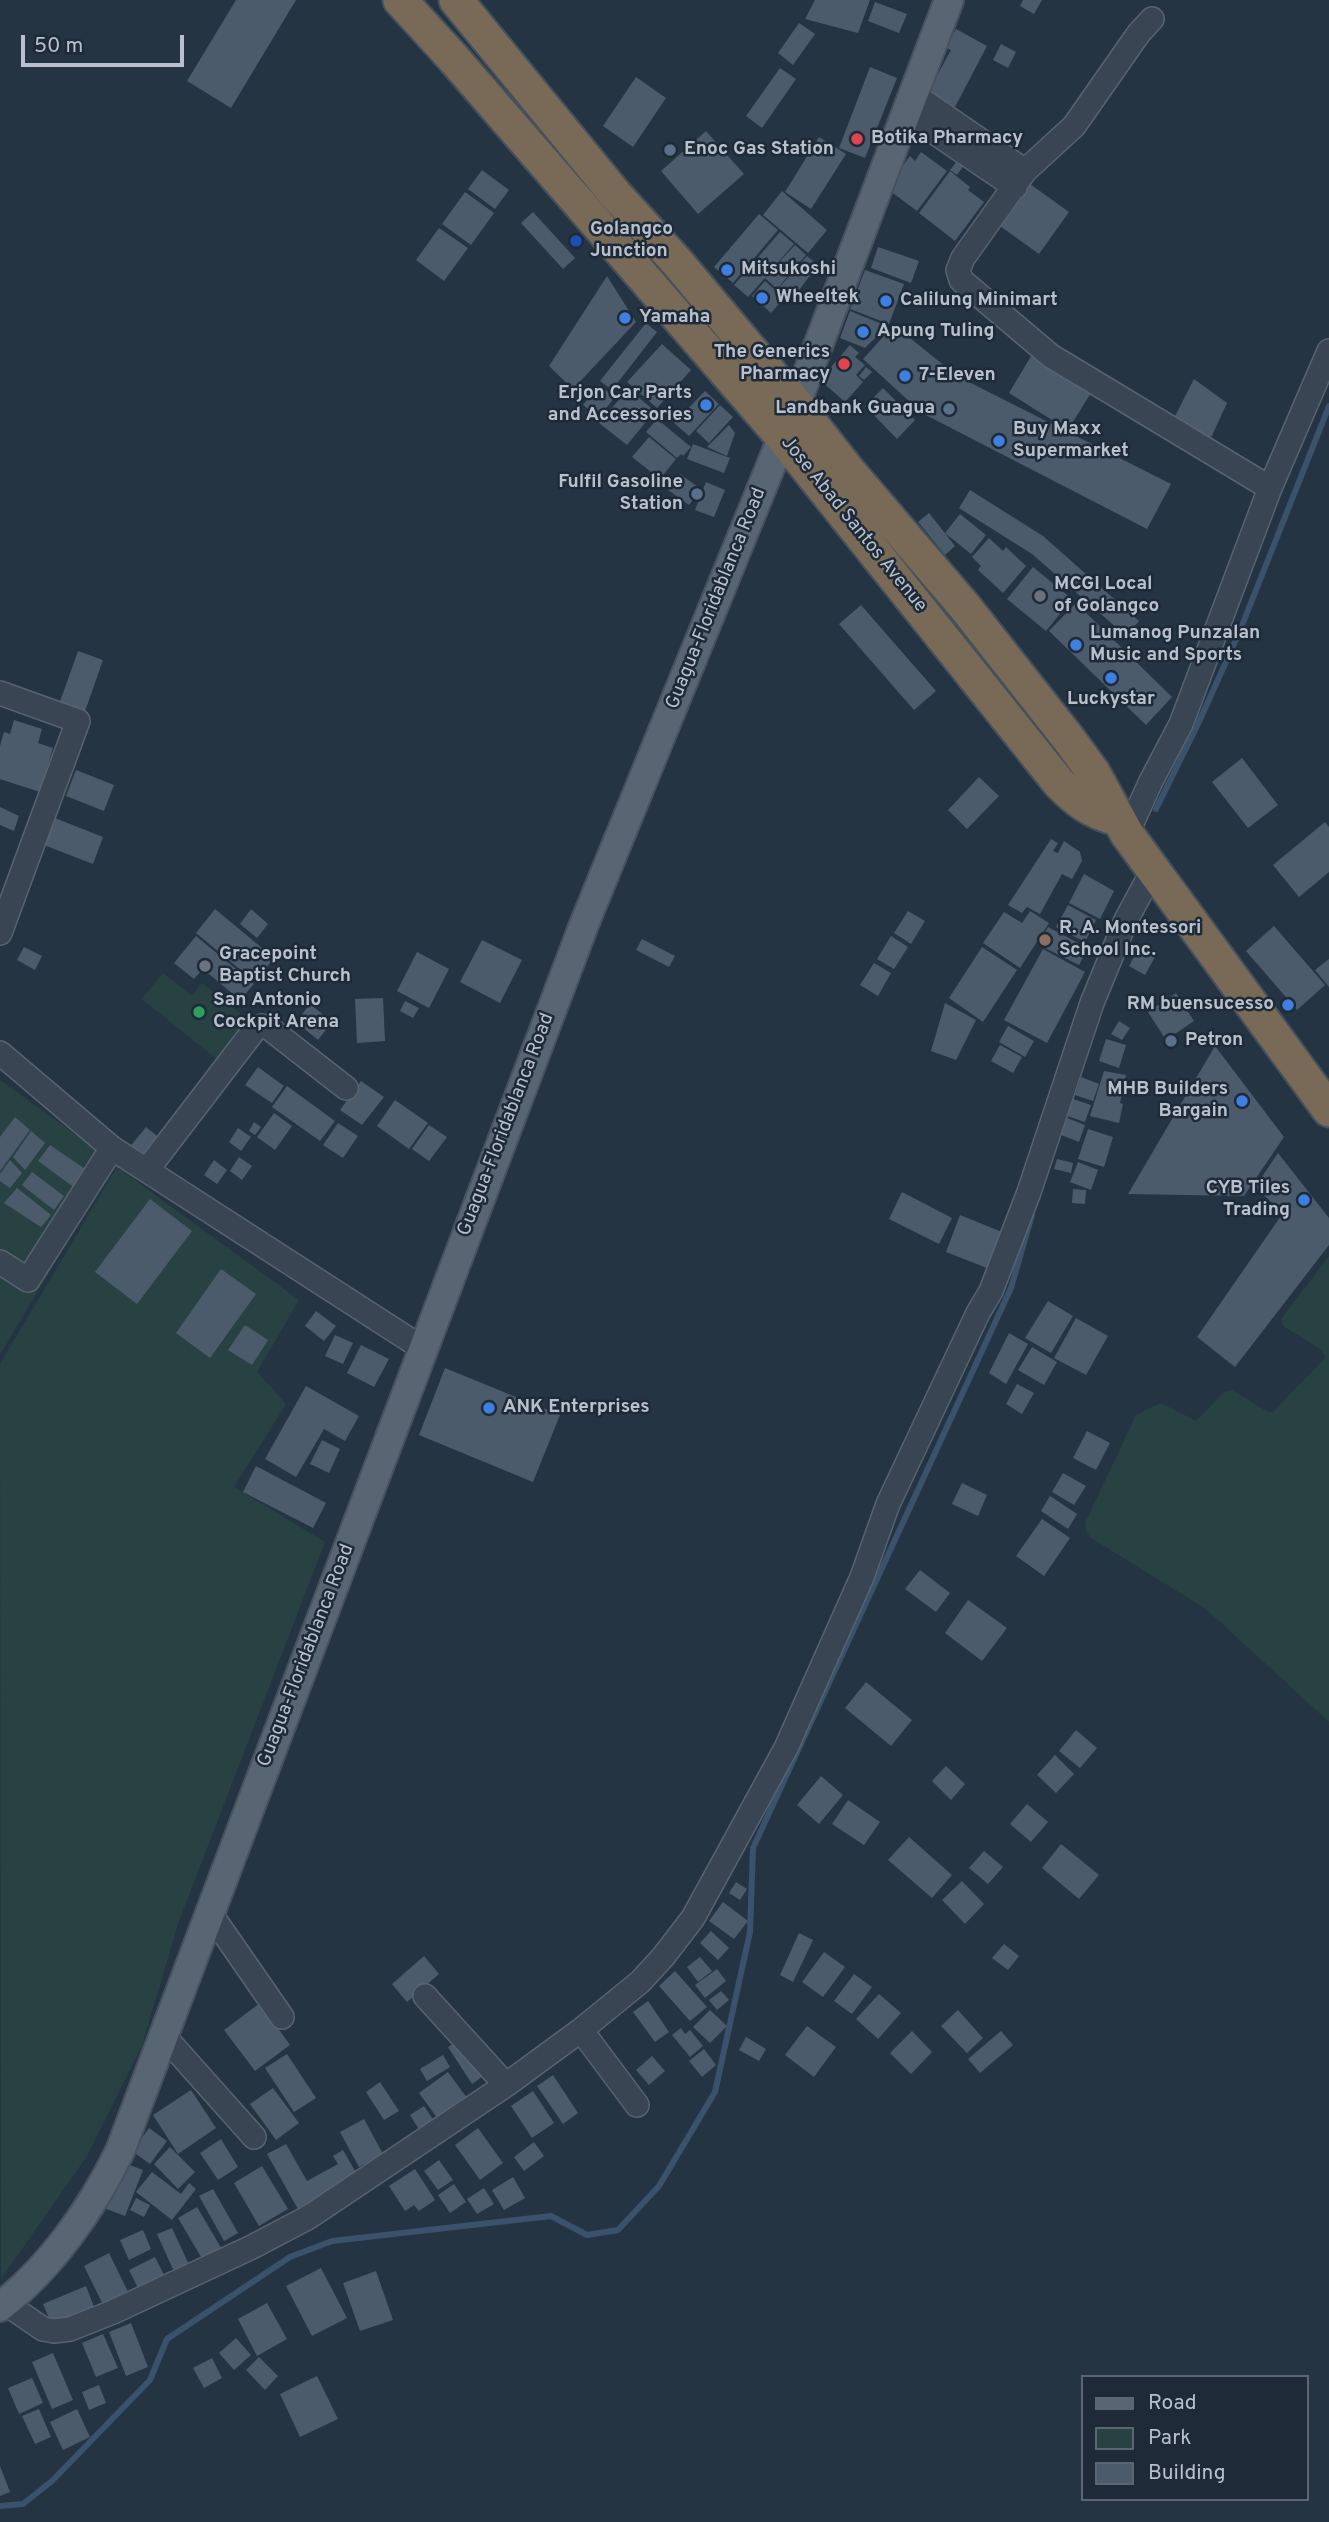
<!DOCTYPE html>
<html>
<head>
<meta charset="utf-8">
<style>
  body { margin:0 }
  #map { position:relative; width:1329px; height:2522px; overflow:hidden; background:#253443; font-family:Overpass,sans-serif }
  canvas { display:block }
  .legend { position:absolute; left:1081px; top:2375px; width:228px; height:126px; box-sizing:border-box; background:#1f2a38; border:2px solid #5c6673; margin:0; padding:9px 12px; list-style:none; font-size:21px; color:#b7c0cc }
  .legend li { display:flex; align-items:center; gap:14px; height:35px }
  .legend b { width:35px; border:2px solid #5c6673 }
  .scale { position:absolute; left:21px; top:35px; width:163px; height:32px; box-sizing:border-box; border:4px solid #b7c0cc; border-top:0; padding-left:9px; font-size:21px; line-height:24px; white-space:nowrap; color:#b7c0cc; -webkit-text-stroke:5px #1f2a38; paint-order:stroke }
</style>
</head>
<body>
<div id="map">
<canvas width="1329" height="2522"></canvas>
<ul class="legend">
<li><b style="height:9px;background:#586573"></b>Road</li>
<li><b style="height:19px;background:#284244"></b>Park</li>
<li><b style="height:19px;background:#4c5b6c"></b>Building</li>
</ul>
<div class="scale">50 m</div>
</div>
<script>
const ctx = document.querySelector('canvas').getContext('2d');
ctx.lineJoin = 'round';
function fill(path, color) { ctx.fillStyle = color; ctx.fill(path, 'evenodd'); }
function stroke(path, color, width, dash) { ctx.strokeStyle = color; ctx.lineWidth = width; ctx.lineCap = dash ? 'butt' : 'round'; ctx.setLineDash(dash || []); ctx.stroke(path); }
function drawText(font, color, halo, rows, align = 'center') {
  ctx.font = font + ' Overpass,sans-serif'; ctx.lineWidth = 5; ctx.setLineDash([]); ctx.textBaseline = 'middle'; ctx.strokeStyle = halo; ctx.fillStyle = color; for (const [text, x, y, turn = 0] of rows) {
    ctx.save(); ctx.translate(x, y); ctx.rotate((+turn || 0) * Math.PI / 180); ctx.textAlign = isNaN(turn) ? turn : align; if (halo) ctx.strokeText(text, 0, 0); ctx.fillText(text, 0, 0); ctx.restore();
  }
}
fill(new Path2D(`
  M163,973L192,996L202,983L255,1025L224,1065L142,999Z
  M0,1080L114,1162L0,1355Z
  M117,1167L299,1300L257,1372L286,1404L234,1487L325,1542L179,1921L142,2045L87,2156L1,2279L0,1364Z
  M1329,1256V1722L1206,1609L1091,1538L1086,1531L1085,1523L1136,1415L1161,1403L1196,1421L1224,1392L1232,1390L1268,1412H1273L1325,1358L1322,1350L1283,1326L1281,1319Z`), '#284244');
stroke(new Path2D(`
  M1156,809L1198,724L1239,633L1329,406
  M0,2506L23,2504L52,2481L150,2380L167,2339L290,2257L332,2241L551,2216L587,2235L618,2230L659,2186L715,2092L750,1932L753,1848L1011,1288L1032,1215`), '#3a526c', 6);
fill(new Path2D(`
  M236,0H296L231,108L187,81Z
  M815,0H870L858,33L805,19Z
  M1023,0H1042L1034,14L1020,6Z
  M875,2L907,14L899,33L868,21Z
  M799,23L815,34L793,65L778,53Z
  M956,29L987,46L955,107L928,92L951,50L946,48Z
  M1001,44L1016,52L1008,68L993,60Z
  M870,67L897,78L865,158L839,148Z
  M780,68L796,79L762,128L746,116Z
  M636,77L666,98L633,147L603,126Z
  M706,131L744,174L698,214L661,171Z
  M819,137L846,154L811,209L785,192Z
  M921,152L947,171L917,211L886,188L910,156L915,161Z
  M961,156L967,161L957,175L950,170Z
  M482,170L509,190L495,209L468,189Z
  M950,171L970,187L968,190L984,202L955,241L919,213Z
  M1030,184L1069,212L1039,254L1000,226Z
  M782,191L827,230L808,253L763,215Z
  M465,192L494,213L471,245L442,224Z
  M533,212L575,258L563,269L521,223Z
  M759,214L778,230L733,283L714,267Z
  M439,228L468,248L444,281L416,260Z
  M780,232L794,244L769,273L795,245L806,255L777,289L765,278L748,297L734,285Z
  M878,247L919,261L911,283L871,268Z
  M807,256L818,265L790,302L777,290Z
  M865,270L904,284L889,324L850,309Z
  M607,276L636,322L573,389L549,366Z
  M765,281L784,298L771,313L752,296Z
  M850,311L887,326L865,348L840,338Z
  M646,323L657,332L612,390L600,381Z
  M894,325L957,376L1171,484L1147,529L922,413L863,359Z
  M662,344L691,370L657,408L627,382Z
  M850,345L859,353L855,357L865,365L856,375L863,382L845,402L820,380Z
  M1034,351L1094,388L1068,430L1009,393Z
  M866,367L872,372L864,380L859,376Z
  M1194,379L1227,403L1210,440L1172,422Z
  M599,385L615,397L599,417L583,405Z
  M883,388L915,420L897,439L865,406Z
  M628,389L655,411L627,445L599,423Z
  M705,391L719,404L689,436L674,423Z
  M720,405L733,417L709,443L696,431Z
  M657,419L691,447L683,456L681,454L677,458L646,432Z
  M729,425L735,433L727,456L707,447Z
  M649,437L676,459L660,479L632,457Z
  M693,444L730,458L724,473L687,459Z
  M680,474L701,489L689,505L668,490Z
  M706,482L725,490L714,517L695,510Z
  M970,490L1043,536L1139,621L1126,636L1032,554L959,508Z
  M929,513L955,546L945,555L918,522Z
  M960,514L986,535L971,554L945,533Z
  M989,538L1003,551L1006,547L1026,566L1003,593L978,570L981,566L972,557Z
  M1033,567L1072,599L1046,631L1007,599Z
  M1076,603L1172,697L1146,725L1049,631Z
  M861,605L936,691L914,710L839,624Z
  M78,651L103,660L82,720L57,710Z
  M14,720L42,729L38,743L53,748L40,792L0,779V746L4,732L10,734Z
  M1242,758L1278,805L1248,828L1212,782Z
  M76,770L114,785L104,811L66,796Z
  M979,777L999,796L967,829L948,810Z
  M0,807L19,816L14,831L0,825Z
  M55,818L103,837L93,864L44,845Z
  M1325,822L1329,827V872L1299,897L1273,865Z
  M1051,839L1058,843L1053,851L1058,853L1064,841L1080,852L1082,861L1072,879L1062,874L1040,914L1027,907L1022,913L1008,905Z
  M1084,874L1114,891L1100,919L1069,903Z
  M1068,905L1096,920L1085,942L1056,927Z
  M215,909L274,958L255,982L196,933Z
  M251,909L268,924L257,938L240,924Z
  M908,911L925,921L911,944L894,933Z
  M1030,911L1049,923L1020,968L983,943L1004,912L1022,923Z
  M1274,926L1325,985L1297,1010L1246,951Z
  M1048,927L1088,948L1079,965L1039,945Z
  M196,936L254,984L240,1000L203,969L194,979L174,963Z
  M891,936L908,947L894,969L877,959Z
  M642,939L675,956L669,967L636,950Z
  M482,940L522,960L500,1003L460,982Z
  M24,947L42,956L35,970L17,960Z
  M982,947L1017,970L983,1022L949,998Z
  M1139,947L1155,957L1145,975L1129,966Z
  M1043,949L1085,972L1047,1043L1004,1020Z
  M417,952L449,969L429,1008L397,991Z
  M1329,959V987L1315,970Z
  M874,963L891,973L878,996L860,985Z
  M1176,993L1194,1021L1166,1040L1148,1012Z
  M383,998L385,1041L357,1043L355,999Z
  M405,1001L419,1008L413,1018L400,1011Z
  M945,1003L976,1020L956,1060L931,1051Z
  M310,1004L332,1022L318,1040L296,1022Z
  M1119,1021L1130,1028L1122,1040L1111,1034Z
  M1008,1026L1034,1041L1025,1057L999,1042Z
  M1106,1039L1126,1045L1119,1068L1099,1061Z
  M1000,1045L1022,1057L1013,1073L991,1061Z
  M1215,1046L1284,1137L1244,1196L1128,1194Z
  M258,1067L284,1086L272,1103L245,1085Z
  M1104,1071L1126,1075L1120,1103L1123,1104L1119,1123L1090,1116Z
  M1081,1077L1099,1084L1093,1101L1075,1095Z
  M361,1081L384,1097L362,1125L340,1110Z
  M287,1086L335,1121L320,1141L272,1107Z
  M1073,1099L1091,1105L1085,1122L1067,1116Z
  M395,1100L428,1123L409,1149L377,1126Z
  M274,1113L292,1126L275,1150L257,1137Z
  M15,1117L30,1130L0,1171V1137Z
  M1067,1118L1085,1125L1079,1142L1061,1135Z
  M254,1122L261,1127L255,1135L249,1131Z
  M338,1123L358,1136L343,1158L323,1145Z
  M429,1125L447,1137L429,1161L412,1149Z
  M146,1127L161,1139L144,1161L128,1149Z
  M238,1128L251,1137L241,1151L229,1142Z
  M1088,1129L1113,1137L1104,1167L1078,1159Z
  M31,1131L45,1143L25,1170L13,1157Z
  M50,1145L88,1171L75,1188L38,1161Z
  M1278,1153L1329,1218V1245L1235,1367L1197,1337L1283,1213L1255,1187Z
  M239,1157L252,1166L242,1180L230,1171Z
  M1057,1159L1073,1163L1071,1173L1054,1169Z
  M10,1160L22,1173L10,1188L0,1181V1174Z
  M214,1160L227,1170L217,1184L204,1175Z
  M1078,1162L1098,1170L1091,1190L1070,1182Z
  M32,1172L64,1196L54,1210L22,1185Z
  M17,1188L51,1215L41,1227L4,1203Z
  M1073,1189L1086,1190L1085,1204L1072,1203Z
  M902,1192L952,1218L939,1244L889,1219Z
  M150,1199L192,1231L137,1304L95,1272Z
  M960,1215L1002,1232L987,1268L946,1252Z
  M221,1269L256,1294L210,1358L176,1333Z
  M1048,1301L1073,1316L1051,1353L1025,1338Z
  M316,1311L336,1326L324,1341L305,1326Z
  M1076,1318L1108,1336L1086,1375L1054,1358Z
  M245,1325L268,1340L252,1365L228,1350Z
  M1009,1333L1028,1344L1006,1384L989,1373Z
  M335,1335L353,1343L343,1364L325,1356Z
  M361,1345L389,1359L374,1387L347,1373Z
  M1032,1347L1057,1362L1044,1385L1018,1370Z
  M445,1368L560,1415L533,1482L419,1435Z
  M1017,1384L1034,1393L1022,1414L1006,1404Z
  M306,1386L359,1416L345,1441L324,1429L296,1477L265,1459Z
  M1087,1431L1110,1443L1096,1470L1073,1458Z
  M322,1440L340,1449L329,1473L310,1464Z
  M256,1466L326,1503L313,1528L243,1492Z
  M1063,1473L1086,1486L1074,1505L1052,1492Z
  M962,1483L987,1495L978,1516L952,1504Z
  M1050,1496L1077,1514L1068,1529L1041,1511Z
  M1042,1519L1070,1538L1044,1576L1016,1556Z
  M920,1570L950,1593L936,1612L905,1589Z
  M968,1600L1007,1628L982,1661L945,1633Z
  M866,1682L912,1720L891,1746L845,1708Z
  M1076,1730L1097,1748L1080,1768L1059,1751Z
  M1055,1755L1074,1774L1056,1793L1037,1775Z
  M946,1766L965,1784L951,1800L932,1781Z
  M821,1776L843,1795L819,1824L797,1805Z
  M848,1800L880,1822L864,1845L832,1824Z
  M1027,1804L1048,1822L1031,1842L1010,1824Z
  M909,1837L952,1875L932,1898L888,1860Z
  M1061,1844L1099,1875L1079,1899L1042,1868Z
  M984,1851L1003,1867L988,1884L969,1868Z
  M962,1881L984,1904L965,1924L942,1900Z
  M736,1882L747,1889L740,1900L729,1893Z
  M723,1902L748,1921L734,1939L709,1921Z
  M711,1931L729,1948L718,1960L700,1943Z
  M799,1933L813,1940L793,1982L780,1975Z
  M1004,1944L1019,1956L1008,1970L992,1958Z
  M824,1952L845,1967L823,1997L802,1982Z
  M424,1956L439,1974L407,2002L392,1984Z
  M700,1957L712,1971L698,1982L687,1967Z
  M717,1969L726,1981L705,1998L695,1985Z
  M675,1971L707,2007L690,2021L659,1986Z
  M854,1974L872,1987L852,2014L834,2001Z
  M721,1991L729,2000L717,2010L709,2000Z
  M879,1994L901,2013L878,2039L856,2019Z
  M648,2001L669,2032L655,2042L633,2012Z
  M260,2003L290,2045L255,2071L224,2030Z
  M710,2010L727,2026L710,2043L693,2027Z
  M958,2010L983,2038L967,2053L941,2026Z
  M807,2026L836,2047L814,2077L785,2055Z
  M681,2028L685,2034L690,2030L703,2046L690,2057L672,2035Z
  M912,2031L932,2052L911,2074L890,2053Z
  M1001,2031L1013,2045L980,2073L968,2059Z
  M746,2037L766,2049L759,2061L739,2050Z
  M462,2038L486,2074L472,2084L448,2047Z
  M704,2049L716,2065L702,2077L689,2061Z
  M287,2054L316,2098L294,2112L265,2068Z
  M443,2055L450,2067L427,2081L420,2069Z
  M652,2056L665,2071L649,2085L636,2070Z
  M448,2072L467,2098L438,2119L419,2093Z
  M553,2075L578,2113L563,2124L537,2086Z
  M380,2082L399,2111L384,2120L366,2092Z
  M273,2088L299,2123L276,2140L250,2104Z
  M191,2090L216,2128L178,2154L153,2115Z
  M533,2091L554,2123L532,2138L511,2106Z
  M424,2106L434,2121L420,2131L410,2115Z
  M364,2119L383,2154L359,2167L340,2132Z
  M149,2128L167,2141L150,2164L132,2151Z
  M478,2128L503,2163L480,2180L455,2145Z
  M221,2139L238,2167L218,2180L200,2153Z
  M534,2142L544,2156L524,2171L514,2157Z
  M286,2144L307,2181L338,2164L333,2156L343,2150L359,2178L299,2211L267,2154Z
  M170,2147L195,2172L178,2189L154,2164Z
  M439,2160L453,2180L438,2190L424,2171Z
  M122,2162L143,2170L125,2216L104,2208Z
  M262,2166L288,2209L259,2226L234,2183Z
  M415,2169L435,2200L419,2211L414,2205L405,2211L389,2186Z
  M152,2172L181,2194L189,2183L196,2189L172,2220L136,2192Z
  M513,2177L525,2198L504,2210L492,2190Z
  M454,2184L466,2202L450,2213L438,2195Z
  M484,2188L494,2204L477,2214L467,2199Z
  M213,2189L238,2233L224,2241L199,2196Z
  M136,2198L150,2205L144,2217L130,2210Z
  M197,2207L223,2251L204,2262L178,2218Z
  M172,2228L191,2269L176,2276L157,2234Z
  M143,2230L151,2249L129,2260L120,2240Z
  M109,2253L131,2298L106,2311L84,2266Z
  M155,2257L166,2279L140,2292L129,2270Z
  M321,2268L347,2318L312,2336L286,2286Z
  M376,2271L393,2320L360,2331L343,2283Z
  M86,2286L96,2312L54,2330L43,2304Z
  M267,2303L287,2339L257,2356L238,2319Z
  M131,2323L148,2367L126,2376L109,2332Z
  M103,2334L118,2368L96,2377L82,2343Z
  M236,2338L251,2355L234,2370L219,2353Z
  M53,2353L73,2400L52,2409L32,2362Z
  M259,2357L278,2376L265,2390L246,2370Z
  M212,2358L222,2378L204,2388L193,2368Z
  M317,2376L338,2419L300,2437L280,2394Z
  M32,2378L43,2403L19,2414L8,2388Z
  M99,2385L106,2403L89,2410L82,2392Z
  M39,2409L51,2437L35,2444L22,2416Z
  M77,2409L90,2437L63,2450L50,2422Z
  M0,2466L10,2492L0,2496Z`), '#4c5b6c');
const minor = new Path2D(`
  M1152,19L1139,33L1074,126L1025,171L963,258L958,270L961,280L1051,356L1270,488
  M913,94L1025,171
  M906,113L1015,187
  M0,693L78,721L0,933
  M1127,834L1151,781L1181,724L1270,488L1329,351
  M0,1053L112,1148L422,1348
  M147,1170L255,1029L262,1026L269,1028L346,1088
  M0,1262L28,1280L112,1148
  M210,1913L282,2017
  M425,1996L506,2085
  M581,2030L637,2105
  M163,2035L254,2137
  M5,2303L43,2329L54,2331L70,2329L113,2312L252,2247L309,2217L506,2085L581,2030L640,1982L663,1957L693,1918L786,1748L862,1577L888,1504L978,1313L991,1291L1029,1192L1092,1003L1126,920L1153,870`);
const major = new Path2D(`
  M0,2307C51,2267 92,2209 120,2151L585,922L796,404L949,0`);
const highway = new Path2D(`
  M400,0L454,59L783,438L1059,783C1078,802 1091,812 1117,819
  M456,0L615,194L677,262L796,404L847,469L965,607L1068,738L1093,772L1127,834L1329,1110`);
stroke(minor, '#586370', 26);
stroke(major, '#47515f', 32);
stroke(highway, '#45505d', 37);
stroke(minor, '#3a4553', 23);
stroke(major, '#586573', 28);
stroke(highway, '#796a57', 33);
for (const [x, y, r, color] of [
  [857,139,7,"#e0444e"],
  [670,150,7,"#5c6f8a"],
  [576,241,7,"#1a4fb4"],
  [727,270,7,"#3f7fe0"],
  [762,298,7,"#3f7fe0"],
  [886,301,7,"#3f7fe0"],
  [625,318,7,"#3f7fe0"],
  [863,332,7,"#3f7fe0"],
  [844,364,7,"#e0444e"],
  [905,376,7,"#3f7fe0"],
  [706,405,7,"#3f7fe0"],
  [949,409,7,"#5c6f8a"],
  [999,441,7,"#3f7fe0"],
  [697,494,7,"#5c6f8a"],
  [1040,596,7,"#6b7280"],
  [1076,645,7,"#3f7fe0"],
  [1111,678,7,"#3f7fe0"],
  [1045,940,7,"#8d6e63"],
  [205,966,7,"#6b7280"],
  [1288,1005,7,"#3f7fe0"],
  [199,1012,7,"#2e9e5b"],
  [1171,1041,7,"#5c6f8a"],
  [1242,1101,7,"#3f7fe0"],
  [1304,1200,7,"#3f7fe0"],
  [489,1408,7,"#3f7fe0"]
]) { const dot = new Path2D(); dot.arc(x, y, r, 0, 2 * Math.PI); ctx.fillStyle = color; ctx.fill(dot); stroke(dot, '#1f2a38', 2.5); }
drawText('bold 19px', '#b7c0cc', '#1f2a38', [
  ["Botika Pharmacy",871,139],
  ["Enoc Gas Station",684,150],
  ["Golangco",590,230],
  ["Junction",590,252],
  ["Mitsukoshi",741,270],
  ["Wheeltek",776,298],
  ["Calilung Minimart",900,301],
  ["Yamaha",639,318],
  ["Apung Tuling",877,332],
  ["The Generics",830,353,"right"],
  ["Pharmacy",830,375,"right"],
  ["7-Eleven",919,376],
  ["Erjon Car Parts",692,394,"right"],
  ["and Accessories",692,416,"right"],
  ["Landbank Guagua",935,409,"right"],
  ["Buy Maxx",1013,430],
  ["Supermarket",1013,452],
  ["Fulfil Gasoline",683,483,"right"],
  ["Station",683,505,"right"],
  ["MCGI Local",1054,585],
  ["of Golangco",1054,607],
  ["Lumanog Punzalan",1090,634],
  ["Music and Sports",1090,656],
  ["Luckystar",1111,700,"center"],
  ["R. A. Montessori",1059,929],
  ["School Inc.",1059,951],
  ["Gracepoint",219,955],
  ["Baptist Church",219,977],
  ["San Antonio",213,1001],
  ["Cockpit Arena",213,1023],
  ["RM buensucesso",1274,1005,"right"],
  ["Petron",1185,1041],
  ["MHB Builders",1228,1090,"right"],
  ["Bargain",1228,1112,"right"],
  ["CYB Tiles",1290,1189,"right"],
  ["Trading",1290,1211,"right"],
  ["ANK Enterprises",503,1408]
], 'left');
drawText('19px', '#b7c0cc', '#1f2a38', [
  ["Jose Abad Santos Avenue",853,525,51],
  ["Guagua-Floridablanca Road",717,599,-68],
  ["Guagua-Floridablanca Road",507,1125,-69],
  ["Guagua-Floridablanca Road",307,1656,-69]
]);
</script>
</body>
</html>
